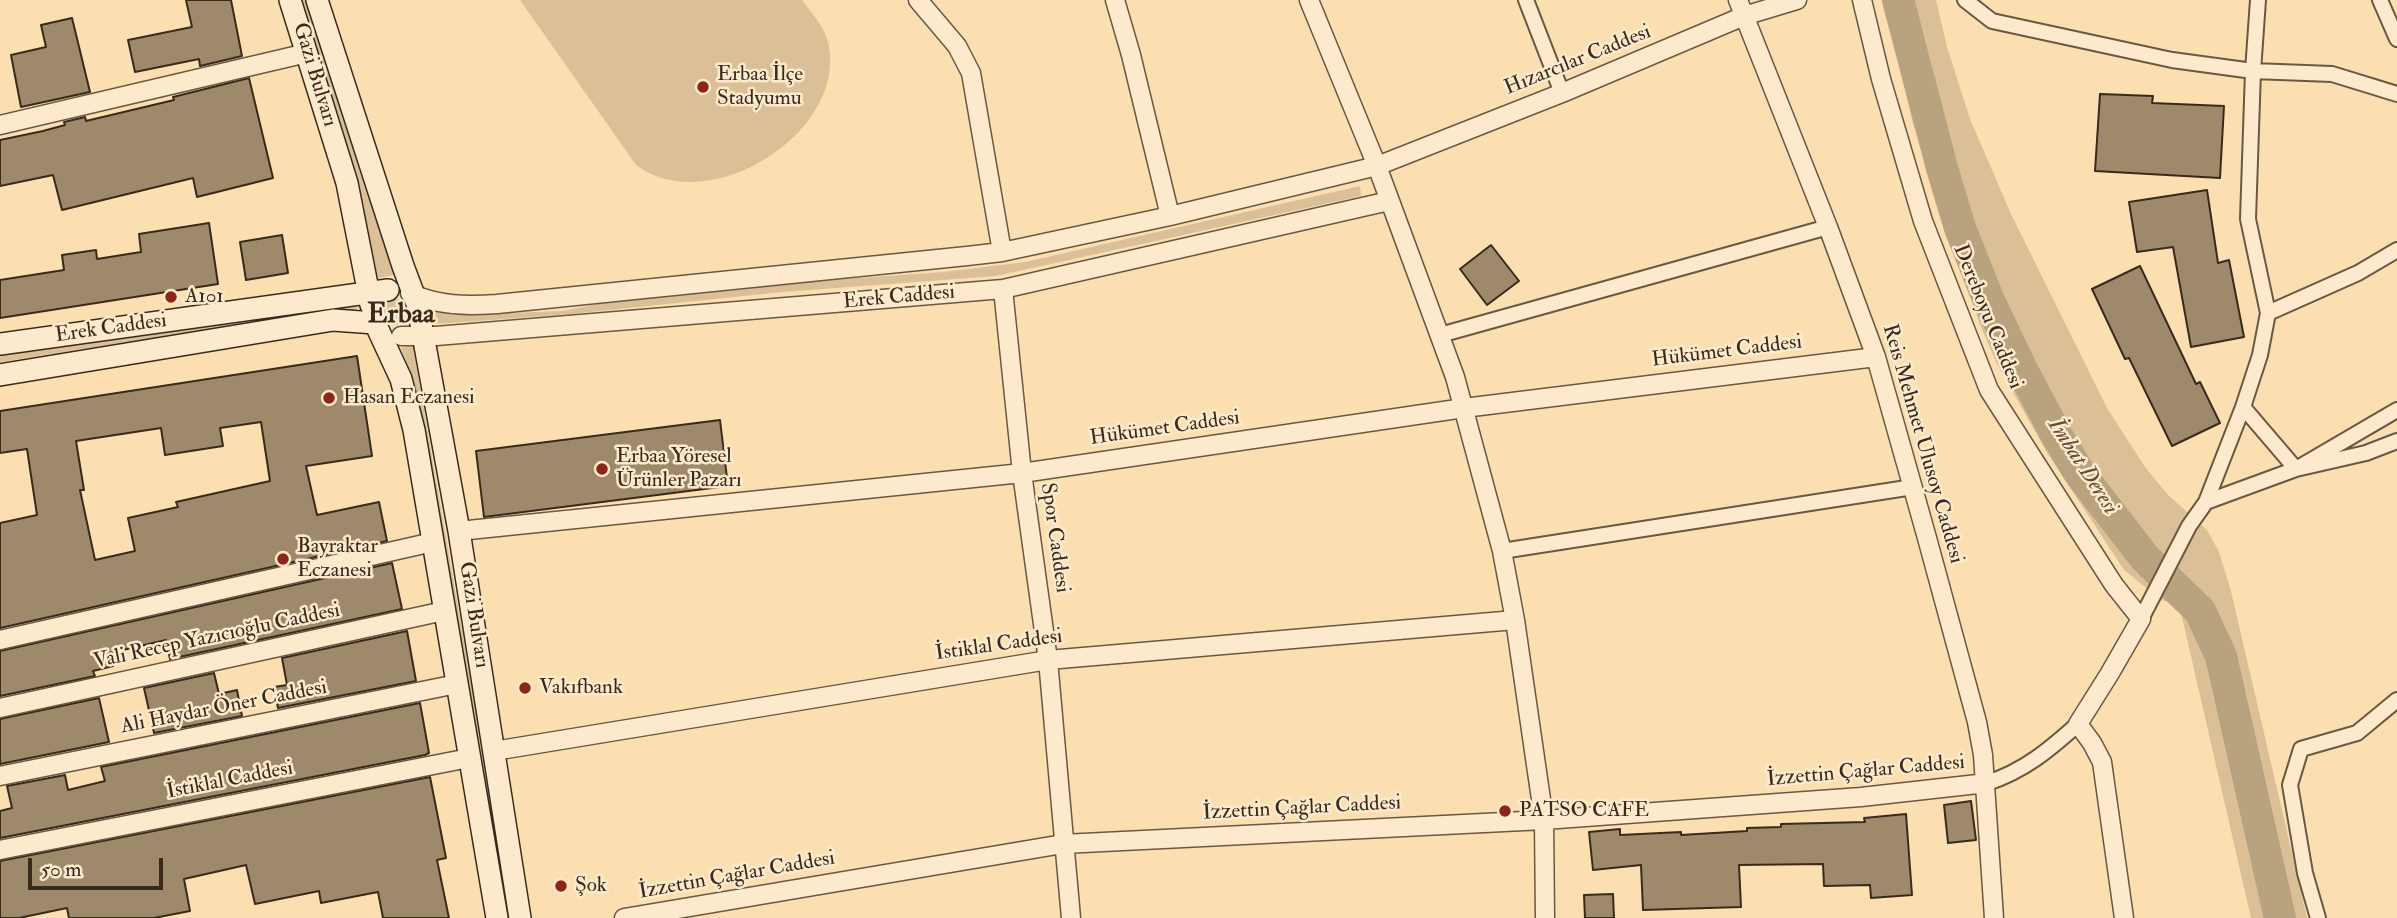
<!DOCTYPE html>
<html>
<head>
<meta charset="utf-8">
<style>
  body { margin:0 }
  #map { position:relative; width:2397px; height:918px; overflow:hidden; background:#fcdfb0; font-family:"IM FELL Double Pica",serif }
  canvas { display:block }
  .scale { position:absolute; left:28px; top:858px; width:135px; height:32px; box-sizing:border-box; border:4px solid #382b1e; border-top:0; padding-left:9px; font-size:21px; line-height:24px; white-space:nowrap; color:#382b1e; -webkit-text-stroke:5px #fdeacc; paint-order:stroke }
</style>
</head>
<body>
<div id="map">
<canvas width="2397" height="918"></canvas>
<div class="scale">50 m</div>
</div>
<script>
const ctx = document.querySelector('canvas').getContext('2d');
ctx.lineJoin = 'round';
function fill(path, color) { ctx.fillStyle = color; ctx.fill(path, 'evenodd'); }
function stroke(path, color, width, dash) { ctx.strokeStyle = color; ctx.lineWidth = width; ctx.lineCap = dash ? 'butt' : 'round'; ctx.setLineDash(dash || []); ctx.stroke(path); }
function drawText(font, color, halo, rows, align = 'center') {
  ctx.font = font + ' "IM FELL Double Pica",serif'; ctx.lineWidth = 5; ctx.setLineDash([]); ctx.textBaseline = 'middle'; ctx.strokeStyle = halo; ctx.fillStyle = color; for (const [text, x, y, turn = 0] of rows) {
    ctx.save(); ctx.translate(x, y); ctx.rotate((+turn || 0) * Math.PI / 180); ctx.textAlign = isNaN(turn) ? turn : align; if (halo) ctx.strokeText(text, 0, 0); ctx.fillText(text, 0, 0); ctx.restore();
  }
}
fill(new Path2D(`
  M301,0H307L394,275L378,278L356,172Z
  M520,0H802C812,14 826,28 829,46C845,135 707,219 636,165Z
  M1884,0H1936L1947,47L1970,119L2011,214L2107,408L2145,467L2168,495L2207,530L2219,552L2231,591L2307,918H2251L2179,604L2161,600L2124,570L2046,451L1997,364L1980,325L1913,124Z
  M1360,186L1361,196L996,276L783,292L571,314L436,324L434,311L453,315L563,311L602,303L650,297L804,282L943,272L1025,262Z
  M383 312a13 13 0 1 1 26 0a13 13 0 1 1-26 0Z
  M355,300L357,311L336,310L0,362V355Z
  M413,344L417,370L512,918H508L414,381L401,348Z`), '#dbc097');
stroke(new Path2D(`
  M1898,0L1942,168L1960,228L1989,301L2022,370L2057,436L2080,474L2145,558L2200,611L2221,656L2280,918`), '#b9a27e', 32);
const building = new Path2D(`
  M186,0H231L242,56L200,66L199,59L135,72L128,40L192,27Z
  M72,18L90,92L21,107L11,55L46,47L41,25Z
  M249,78L273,178L197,197L193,178L62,210L53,175L0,186V140L43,131L65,125L64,122L85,117L86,121L174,100L173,97Z
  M2100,94L2153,96L2152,103L2224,106L2220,178L2095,171Z
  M2207,190L2218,263L2229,260L2244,337L2191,347L2173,247L2137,252L2129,202Z
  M209,223L218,284L0,318V280L64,270L62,255L96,250L97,259L141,252L139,234Z
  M282,235L288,273L246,280L240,242Z
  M1491,245L1519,281L1487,305L1460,269Z
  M2140,266L2196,384L2200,382L2220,423L2172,446L2129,358L2125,359L2092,289Z
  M357,356L372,456L306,466L317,515L379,502L387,541L0,628V523L37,515L27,449L0,453V411ZM261,422L270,481L176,502L178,507L128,518L135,551L95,560L80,490H84L76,441L161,428L165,455L223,446L220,428Z
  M720,420L728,486L484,517L476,451Z
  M392,563L402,609L170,659L166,640L110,653L113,666L93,671L95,676L0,696V651Z
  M407,631L416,681L278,708L274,687L287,685L282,658Z
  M214,673L219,694L237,690L242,716L154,733L144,688Z
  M99,698L109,742L0,764V719Z
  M420,703L429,753L425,755L0,838V811L12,808L7,786L65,775L68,790L105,781L101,767Z
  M430,777L446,858L437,860L449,918H383L378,892L321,903L319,891L255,904L246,865L184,879L190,911L154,918H69L67,908L19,918H0V861Z
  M1971,801L1976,840L1948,843L1944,805Z
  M1906,814L1912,895L1871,898L1870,885L1824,886L1823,864L1739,865L1741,907L1643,910L1641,865L1593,870L1589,832L1620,829V835L1681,832V835L1747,831V828L1781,827V824L1865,822L1864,818Z
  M1613,894L1614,918H1585L1584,895Z`);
fill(building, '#9e896a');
stroke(building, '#382b1e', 2);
const minor = new Path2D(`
  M1526,0L1562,93
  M1965,0L1992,21L2172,60L2253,71L2332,74L2397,94
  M2380,0L2397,39
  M2268,313L2358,273L2397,250
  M1440,335L1828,227
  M2243,407L2296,469L2366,453L2397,441
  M2206,502L2296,469L2397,410
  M1502,551L1913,487
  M2141,619L2189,526L2206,502L2243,407L2260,355L2268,313L2248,219L2253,71L2258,0
  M1987,783C2024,771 2049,750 2078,724
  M2318,918L2305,873L2290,785L2301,749L2357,733L2397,700`);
const tertiary = new Path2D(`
  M918,0L957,46L971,73L1002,252
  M1115,0L1131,55L1170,216
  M1309,0L1377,166L1455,377L1502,551L1515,620L1544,820L1545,918
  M1738,0L1828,227L1876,357L1927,538L1977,722L1983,755L1994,918
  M1862,0L1881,79L1923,221L1989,390L2114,585L2141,619L2110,673L2078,724L2092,743L2102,762L2124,918
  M0,125L307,53
  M1003,289L1022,473L1048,660L1071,918
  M410,293C439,306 466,306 497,304L967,256L1002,252L1170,216L1377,166L1562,93L1744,16L1797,0
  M401,336H436L1003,289L1389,201
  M459,531L1022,473L1464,408L1876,357
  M0,640L433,542
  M0,708L444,611
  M494,751L1048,660L1515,620
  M0,776L457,684
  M0,850L469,758
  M624,918L1063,844L1544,820L1861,797L1987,783`);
const secondary = new Path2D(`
  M290,0L347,183L371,305
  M317,0L403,266L418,306
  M419,313L459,531L520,918
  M0,344L388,290
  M0,375L333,320L375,323L401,379L414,430L497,918`);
stroke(minor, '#695842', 18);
stroke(tertiary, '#695842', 21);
stroke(secondary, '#382b1e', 24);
stroke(minor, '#fdeacc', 14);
stroke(tertiary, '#fdeacc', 18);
stroke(secondary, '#fdeacc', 21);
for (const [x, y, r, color] of [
  [703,87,7,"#8f2418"],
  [171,297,7,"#8f2418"],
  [329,398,7,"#8f2418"],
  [602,469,7,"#8f2418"],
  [283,559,7,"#8f2418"],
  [525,688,7,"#8f2418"],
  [1505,811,7,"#8f2418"],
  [561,886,7,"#8f2418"]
]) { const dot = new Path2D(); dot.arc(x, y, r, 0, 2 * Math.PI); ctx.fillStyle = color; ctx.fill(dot); stroke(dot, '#fdeacc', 2.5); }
drawText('21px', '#382b1e', '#fdeacc', [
  ["Hızarcılar Caddesi",1578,61,-22],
  ["Gazi Bulvarı",314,75,73],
  ["Erek Caddesi",899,298,-5],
  ["Dereboyu Caddesi",1987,317,68],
  ["Erek Caddesi",111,329,-8],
  ["Hükümet Caddesi",1727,352,-7],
  ["Hükümet Caddesi",1165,429,-8],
  ["Reis Mehmet Ulusoy Caddesi",1922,444,74],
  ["Spor Caddesi",1054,538,82],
  ["Gazi Bulvarı",473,615,81],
  ["Vali Recep Yazıcıoğlu Caddesi",217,637,-12],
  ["İstiklal Caddesi",999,646,-8],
  ["Ali Haydar Öner Caddesi",224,708,-11],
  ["İzzettin Çağlar Caddesi",1866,772,-5],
  ["İstiklal Caddesi",230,781,-11],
  ["İzzettin Çağlar Caddesi",1302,809,-3],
  ["İzzettin Çağlar Caddesi",737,876,-10]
]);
drawText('21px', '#382b1e', '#fdeacc', [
  ["Erbaa İlçe",717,75],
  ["Stadyumu",717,99],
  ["A101",185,297],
  ["Hasan Eczanesi",343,398],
  ["Erbaa Yöresel",616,457],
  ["Ürünler Pazarı",616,481],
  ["Bayraktar",297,547],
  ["Eczanesi",297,571],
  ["Vakıfbank",539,688],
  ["PATSO CAFE",1519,811],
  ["Şok",575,886]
], 'left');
drawText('italic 23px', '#5f4f3b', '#fdeacc', [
  ["İmbat Deresi",2082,467,57]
]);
drawText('bold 28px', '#382b1e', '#fdeacc', [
  ["Erbaa",401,316]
]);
</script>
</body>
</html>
